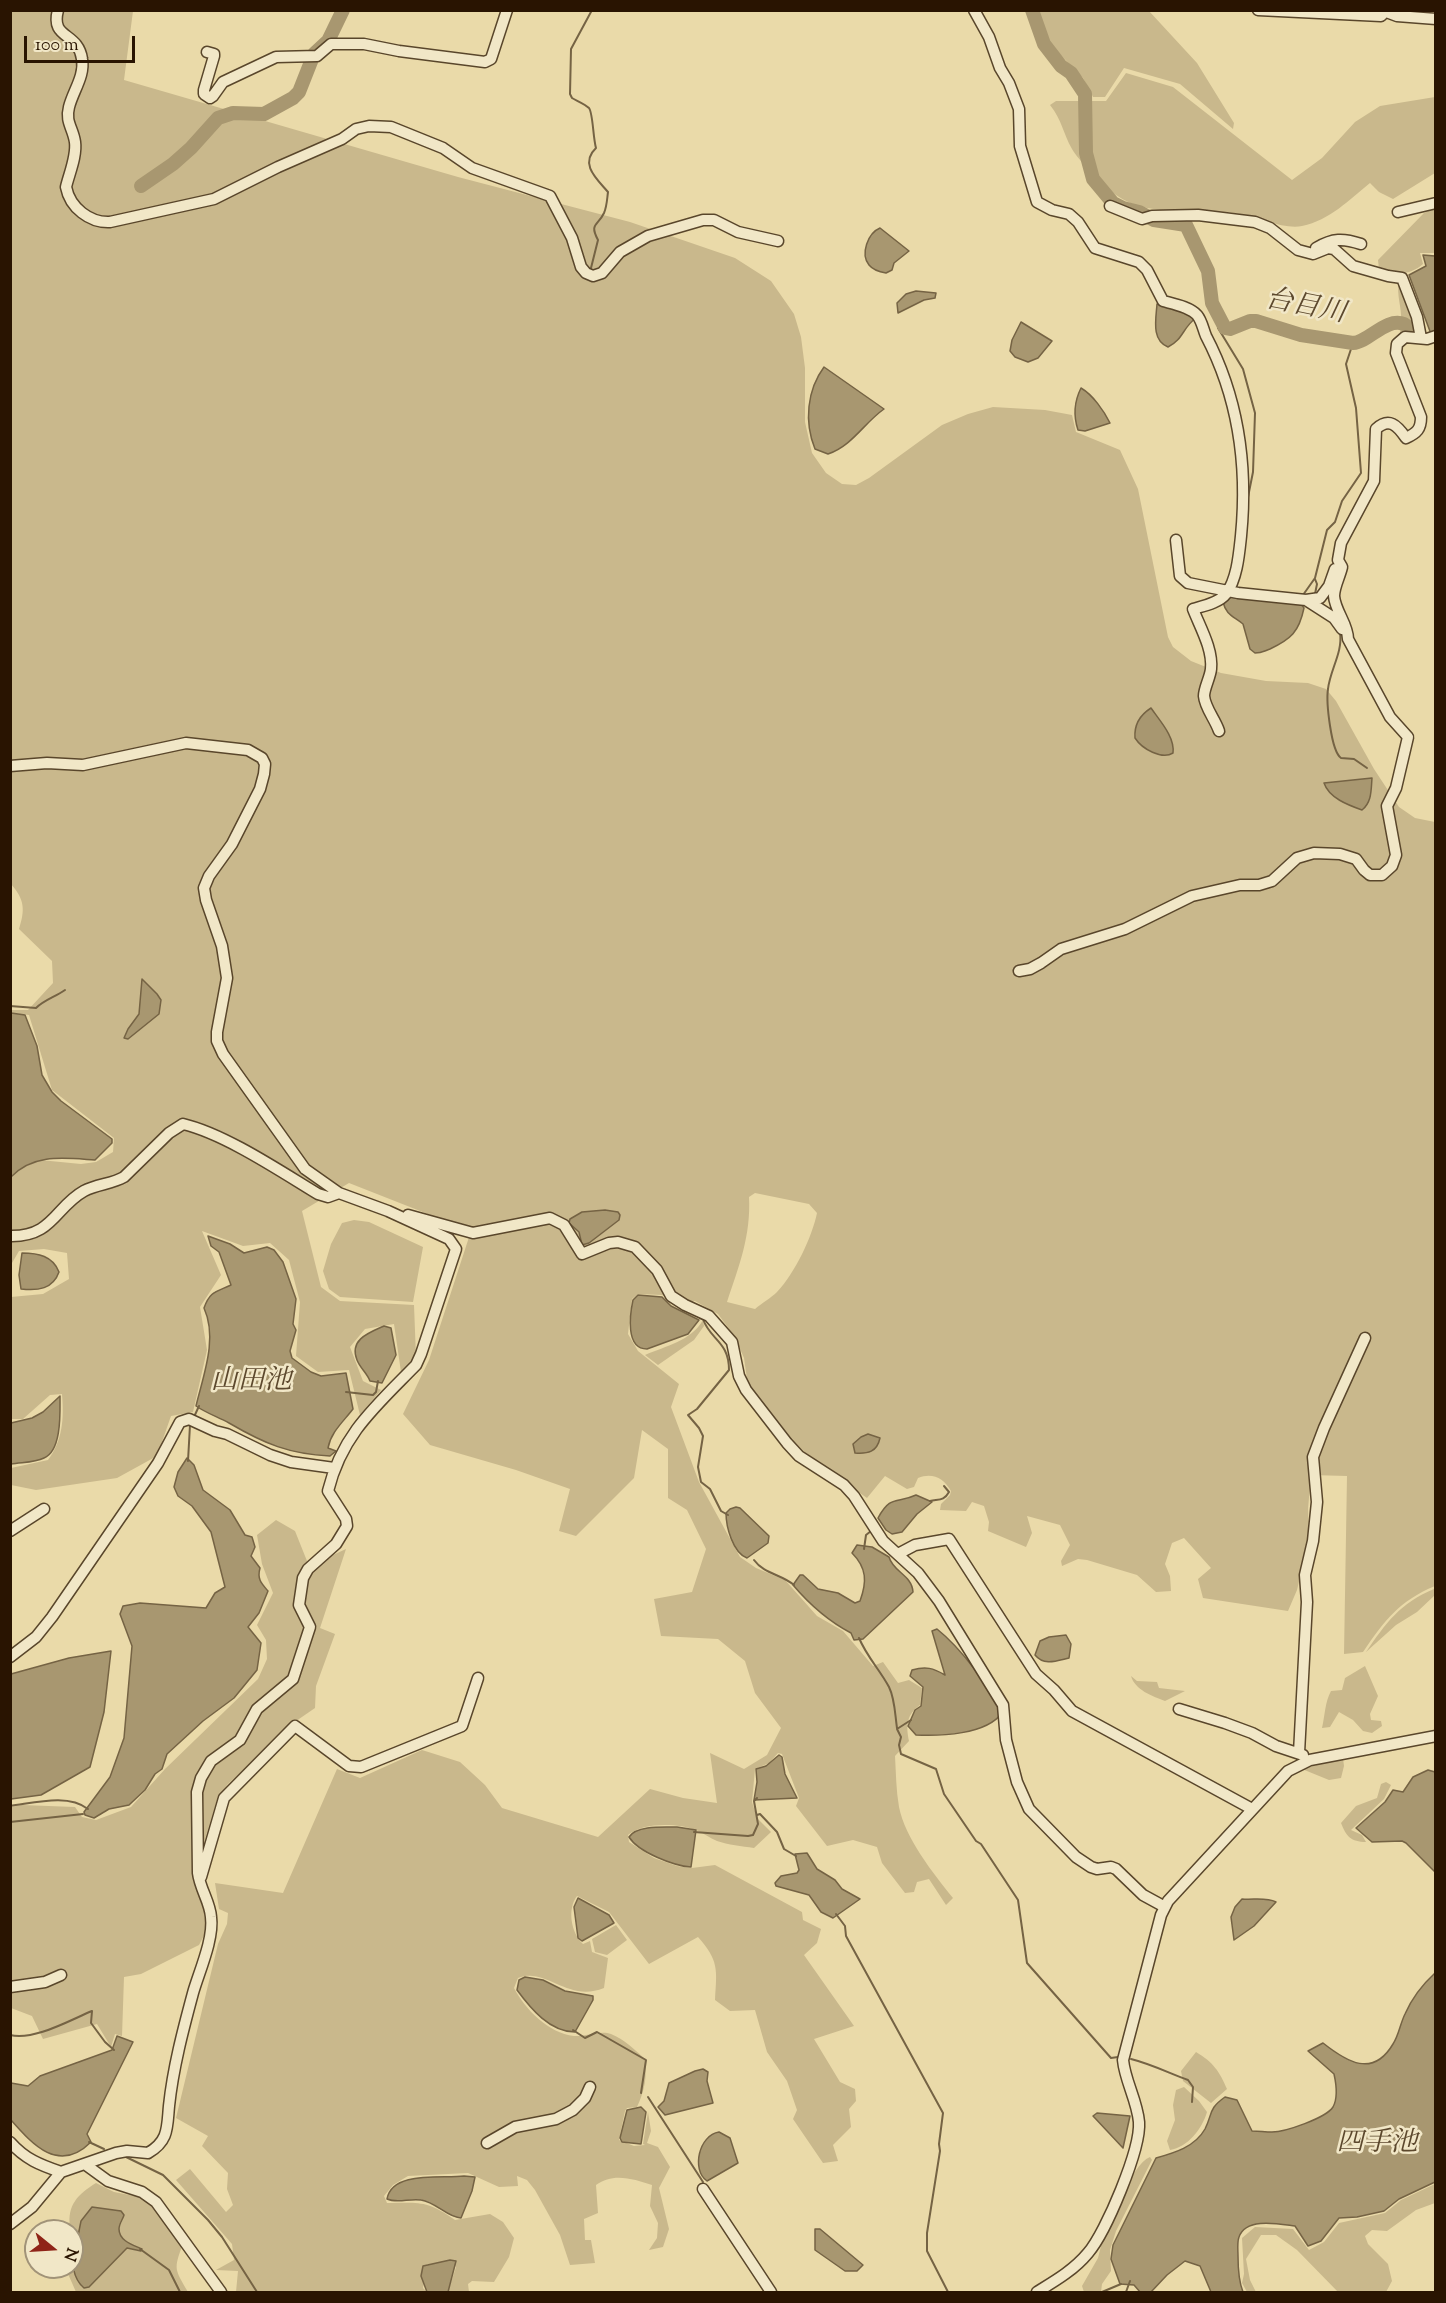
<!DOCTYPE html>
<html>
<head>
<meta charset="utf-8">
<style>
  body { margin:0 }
  #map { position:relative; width:1446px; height:2303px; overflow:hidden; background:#eadaa9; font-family:"Sorts Mill Goudy",serif }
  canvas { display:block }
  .frame { position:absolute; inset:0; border:12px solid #291401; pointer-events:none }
  .north { position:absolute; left:24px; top:2219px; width:60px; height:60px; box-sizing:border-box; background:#f1e7c7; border:2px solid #a19378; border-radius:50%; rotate:108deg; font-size:16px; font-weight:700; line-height:24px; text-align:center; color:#291401 }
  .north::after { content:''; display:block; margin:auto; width:21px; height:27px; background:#8f2418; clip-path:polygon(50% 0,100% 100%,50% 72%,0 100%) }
  .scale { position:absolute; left:24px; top:36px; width:111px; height:27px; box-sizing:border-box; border:3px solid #291401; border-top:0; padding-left:8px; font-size:18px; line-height:21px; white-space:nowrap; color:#291401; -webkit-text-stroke:4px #f1e7c7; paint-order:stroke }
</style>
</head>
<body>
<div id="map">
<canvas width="1446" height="2303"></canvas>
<div class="frame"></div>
<div class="north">N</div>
<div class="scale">100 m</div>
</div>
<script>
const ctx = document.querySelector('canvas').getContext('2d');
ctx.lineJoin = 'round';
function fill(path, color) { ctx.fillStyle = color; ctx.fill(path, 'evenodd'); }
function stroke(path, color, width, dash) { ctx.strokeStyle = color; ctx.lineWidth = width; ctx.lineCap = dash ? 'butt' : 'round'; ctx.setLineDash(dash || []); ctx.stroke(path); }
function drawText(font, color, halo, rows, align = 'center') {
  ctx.font = font + ' "Sorts Mill Goudy","Noto Serif JP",serif'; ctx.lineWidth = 5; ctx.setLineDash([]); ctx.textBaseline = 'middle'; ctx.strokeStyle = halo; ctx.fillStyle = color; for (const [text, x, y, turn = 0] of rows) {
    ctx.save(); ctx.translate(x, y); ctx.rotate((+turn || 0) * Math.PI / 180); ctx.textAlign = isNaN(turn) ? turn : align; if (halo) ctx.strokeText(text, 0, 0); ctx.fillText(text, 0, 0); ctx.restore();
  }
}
fill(new Path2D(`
  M11,11H133L124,80L458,177L630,222L735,258L771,281L794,314L801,337L805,368V422L812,453L826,473L842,484L856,485L869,478L942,425L968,414L993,407L1045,410L1072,415L1076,432L1120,450L1138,489L1168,637L1173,647L1191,661L1221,673L1266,681L1308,683L1326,689L1336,701L1374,769L1399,807L1415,818L1435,822V1586C1399,1601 1385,1620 1363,1652L1344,1654L1347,1476L1311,1475L1308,1509L1309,1540L1297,1590L1288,1611L1203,1598L1198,1579L1211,1568L1184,1538L1172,1543L1165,1564L1170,1576L1171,1591L1156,1592L1137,1575L1087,1560L1078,1559L1062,1566L1061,1561L1070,1545L1060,1525L1027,1516L1032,1533L1026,1547L988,1531L989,1522L984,1506L972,1502L966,1511L940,1510L941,1504L950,1495L951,1491C944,1478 932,1472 918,1478L914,1487L907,1489L885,1476L867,1498L814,1461L781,1429L748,1386L744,1358L735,1337L718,1314L695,1301L683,1303L662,1295L638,1294L632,1299L628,1334L638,1351L679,1384L671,1407L699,1482L740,1557L756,1568L785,1580L817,1616L843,1631L873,1666L883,1662L898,1683L909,1680L922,1688L920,1705C906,1715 906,1726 909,1741L895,1756C896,1773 896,1790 899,1807C905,1838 933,1873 953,1898L946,1905L929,1879L917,1882L914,1892L905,1893L882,1863L877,1847L853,1840L827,1846L796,1806L799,1798L782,1754L778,1753L769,1763L755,1769L752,1802L757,1818L771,1832L754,1848C742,1846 728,1845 717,1841C710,1838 703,1833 696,1830C678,1823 643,1822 628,1835L629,1842L654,1858L677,1866L692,1868L715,1865L802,1912L803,1920L821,1929L817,1943L804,1955L854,2026L814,2039L840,2082L855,2089L856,2101L849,2109L851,2127L833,2145L838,2161L823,2163L793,2119L797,2110L787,2081L767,2052L755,2010L730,2011L715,2000C717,1969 719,1961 698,1937L649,1964L609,1912L577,1896C567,1909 571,1933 583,1944L590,1941L592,1952L608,1958L604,1988C567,2003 547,1967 518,1978L514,1988C525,2009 548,2033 574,2036C585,2037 600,2030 611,2034C624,2039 635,2050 645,2059C647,2077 645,2090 637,2107L627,2108L625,2111L619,2140L634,2146L645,2145L643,2144L648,2112L651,2131L647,2143L658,2147L670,2167L659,2188L669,2229L663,2247L649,2250L657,2238L658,2223L650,2206L652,2185C634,2179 613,2172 596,2185L598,2213L584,2219L585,2240H591L595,2263L570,2265L560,2235L535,2190L527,2180L517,2176L518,2186L499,2187L468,2173L408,2176L393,2185L384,2196L387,2203C420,2203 426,2200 455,2220L490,2214L503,2222L514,2238L509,2257L494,2282L472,2281L468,2284L469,2292H448L456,2267L450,2260L436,2264H427L423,2288L427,2292H236L238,2271L216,2270L234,2260L232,2244L176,2180L190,2169L226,2212L233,2205L227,2189L228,2173L202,2146L208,2136L176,2118L218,1944L227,1924L228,1913L219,1909L215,1883L283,1893L337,1769L360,1778L422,1750L460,1762L485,1785L502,1808L598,1837L650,1789L683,1798L717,1803L710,1753L744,1769L767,1755L781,1728L755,1693L745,1661L718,1639L661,1636L654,1599L692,1592L706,1549L687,1510L668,1498V1449L642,1430L634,1478L576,1536L559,1531L570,1489L516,1470L430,1445L403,1414L429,1360L471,1231L349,1183L302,1211L321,1287L340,1301L414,1305L416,1357L401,1372L394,1324L365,1329L350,1347L363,1381L381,1390L360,1415L349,1370L318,1372L296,1356L300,1302L289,1260L270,1243L243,1246L202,1231L221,1275L200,1307L207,1350L193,1412L171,1416L157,1456L117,1478L36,1490L11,1485V1468L48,1460C63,1440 64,1418 62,1394L50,1395L23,1419H11V1297L43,1294L69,1279L67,1253L44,1249L19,1251L12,1263L11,1262V1178L22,1168L40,1160L81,1164L96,1162L113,1152L114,1138L52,1090L29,1015L11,1013V1010H28L53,983L52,961L19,929C25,910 25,900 11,884ZM755,1193L809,1204L817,1213C812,1237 795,1273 777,1292C771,1298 762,1303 755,1309L727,1302C739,1266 751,1236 749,1197Z
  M1037,11H1149L1197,63L1234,123L1233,129L1180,84L1124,68L1105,97H1093L1083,78L1050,44Z
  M1126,73L1173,87L1292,180L1322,158L1355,122L1380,106L1435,97V173L1393,199L1379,192L1370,183C1349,200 1330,220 1302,226C1285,230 1259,217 1240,214C1200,206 1151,220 1116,195C1107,189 1077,159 1072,149C1063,133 1062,120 1050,105L1056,101H1106Z
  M1435,208V253H1420L1423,264C1411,275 1393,276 1379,269L1378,260L1424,213Z
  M1399,282L1408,300L1416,335L1401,336L1398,322L1401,321C1402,307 1396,295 1399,282Z
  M354,1220L369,1222L423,1247L413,1302L340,1297L329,1289L323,1271L331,1244L342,1223Z
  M703,1320L704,1326L694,1340L658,1365L645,1355C666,1346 691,1341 703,1320Z
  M276,1520L295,1531L309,1566L346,1549L320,1628L335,1634L316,1686L315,1708L299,1719L229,1783L218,1796L193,1879L203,1907L207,1930L199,1945L141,1974L124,1977L122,2036L115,2034L111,2047L97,2024L43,2039L32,2016L11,2008V1807L22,1805L75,1807L82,1817L96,1820L131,1807L165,1769L258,1679L267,1659L266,1640L257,1625L273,1593L262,1564L257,1535Z
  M1434,1589L1435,1595L1417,1612L1396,1625L1366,1652C1386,1623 1400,1603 1434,1589Z
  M1365,1666L1378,1696L1370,1714L1371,1720L1381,1721L1382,1726L1372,1733L1363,1731L1353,1720L1339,1712L1330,1727L1322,1728C1325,1715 1325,1702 1331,1691L1342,1690L1345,1678Z
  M1131,1676L1137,1681L1157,1682L1159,1688L1185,1691L1165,1701C1152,1696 1135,1690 1131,1676Z
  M1343,1758L1344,1766L1341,1778L1329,1780L1302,1769Z
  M1386,1782L1391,1785L1384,1799L1351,1830L1362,1835L1366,1842C1351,1842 1346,1836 1341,1823L1356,1806L1377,1798L1381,1784Z
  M616,1925L627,1940L607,1955L595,1952L592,1939Z
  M1196,2052C1213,2062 1220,2072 1227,2089L1211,2103L1183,2081L1181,2071Z
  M1184,2087L1199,2101L1207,2112C1202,2129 1188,2147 1170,2150L1167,2141L1175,2120L1173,2105L1176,2090Z
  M1150,2157L1152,2160L1116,2231L1110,2250L1111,2271L1102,2284L1101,2292H1084L1082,2286L1098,2258L1101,2246C1110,2226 1130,2165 1150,2157Z
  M96,2183L114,2192L145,2198L152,2204L183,2244C173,2270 175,2269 188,2292H76L65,2267H72L81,2286L84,2288L89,2287L127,2248L140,2251L141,2249C131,2245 123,2242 118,2231L123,2219L111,2211L96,2207L81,2221L77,2241L72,2246V2231H67L70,2227C67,2205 78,2194 96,2183Z
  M1435,2184V2203L1416,2210L1387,2231L1372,2230L1365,2236L1368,2244L1388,2264L1392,2281L1386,2292H1338L1297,2250L1276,2235H1261L1246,2259L1250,2280L1256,2292H1247L1242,2283L1244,2274L1242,2238L1255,2227L1293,2229L1309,2250L1324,2242L1339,2223L1385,2213L1401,2200Z`), '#c9b88c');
const water = new Path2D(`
  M880,228L909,251L894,263L892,270L886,273C880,272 873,270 869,265C860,254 868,233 880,228Z
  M1423,255L1435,256V333L1431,334L1409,275L1426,266Z
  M916,291L936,293L935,298L924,300L898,313L897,303L906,294Z
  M1157,304L1189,312L1196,318C1183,327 1183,340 1168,347C1151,340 1156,319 1157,304Z
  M1021,322L1052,341L1038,358L1028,362L1015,357L1010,351L1012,340Z
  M824,367L884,409C864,423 852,446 828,454L815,449C804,422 807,390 824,367Z
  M1081,388C1093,395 1104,411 1110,423L1085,431L1078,430C1073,415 1074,402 1081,388Z
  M1228,597L1300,602L1304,608C1299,632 1291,639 1270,649C1264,651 1262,653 1255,653L1250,649L1243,624C1233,616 1226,615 1223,602Z
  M1151,708C1160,721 1175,737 1173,753C1162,760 1142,749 1135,738C1134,725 1140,715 1151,708Z
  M1372,778C1371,790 1372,802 1362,810C1348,805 1329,798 1324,783Z
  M142,979L157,994L161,1000L159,1014L128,1039L124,1038L128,1029L139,1014Z
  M11,1013L25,1015L37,1046L42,1075L52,1092L61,1101L112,1139V1143L95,1160C65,1158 34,1153 11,1177Z
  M605,1210L618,1212L620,1215L619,1220L589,1243L582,1245L579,1232L569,1223L570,1219L582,1212Z
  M208,1236L230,1244L244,1253L267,1247L274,1250L283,1262L296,1299L293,1324L296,1330L290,1351L292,1358L311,1372L321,1376L346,1373L353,1409C343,1422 331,1432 328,1448L336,1451L330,1456C289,1454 265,1444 229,1423C218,1417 206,1413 196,1406C203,1376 218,1339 204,1308C210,1291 216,1292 231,1285L219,1252L211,1246Z
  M22,1253C38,1253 53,1256 59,1272C53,1289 38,1291 21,1289L19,1275Z
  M638,1295L662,1297L671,1306L699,1320L688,1334L647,1349C625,1349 630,1314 633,1300Z
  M384,1326L391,1328L396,1355L382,1383L370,1381C367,1373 360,1368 357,1360C349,1340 368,1333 384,1326Z
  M60,1396C60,1412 62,1451 44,1458C34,1463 21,1462 11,1464V1423L32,1418L43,1412Z
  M868,1434L880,1438C877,1452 868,1454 855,1453L853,1444L861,1437Z
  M187,1458L194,1465L203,1490L230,1510L245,1535L252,1537L255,1547L251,1556L260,1568C257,1579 261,1583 268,1591L259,1613L248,1627L261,1643L257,1670L234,1698L203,1721L167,1754L162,1769L155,1774L145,1790L129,1805L109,1809L94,1818L85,1815L84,1812L110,1777L124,1738L132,1646L120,1614L123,1606L140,1603L206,1608L215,1593L225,1587L211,1532L192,1506L178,1496L174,1487L178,1472Z
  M916,1495L932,1502L917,1514L902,1532L892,1534L886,1530L878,1518C891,1494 897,1504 916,1495Z
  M736,1507L740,1508L769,1536L768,1543L747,1558C733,1553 726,1527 726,1513L730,1509Z
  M857,1545L872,1547L889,1557C893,1572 912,1575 913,1592L863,1639L854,1640L851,1633C828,1621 810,1605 793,1585L800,1575H803L818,1589L838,1593L855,1603L860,1601C867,1582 867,1568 852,1553Z
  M937,1629C962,1649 988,1685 1002,1713C986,1735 940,1736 916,1735L908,1726L915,1710L921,1706L923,1687L910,1676L912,1670C926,1666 933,1668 945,1675L932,1631Z
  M1066,1635L1071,1644L1069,1658C1056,1661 1044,1666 1035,1655L1040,1641L1049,1637Z
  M111,1651L104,1712L90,1767L41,1795L11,1799V1674L69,1658Z
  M779,1755L782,1757L785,1774L797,1798L754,1800L757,1782L756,1769L766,1766Z
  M1428,1770L1435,1772V1872L1406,1843L1402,1841L1372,1842L1356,1828L1385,1802L1393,1790L1403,1792L1413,1777Z
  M677,1827L696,1830L691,1867C674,1866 638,1852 629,1837C636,1825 664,1827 677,1827Z
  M807,1853L817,1869L835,1880L842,1889L860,1899L833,1918L821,1912L809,1895L776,1886L775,1883L781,1876L797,1873L799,1870L795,1854Z
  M578,1898L609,1915L614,1923L582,1941L578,1938L574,1907Z
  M1242,1899C1254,1900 1266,1897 1276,1902L1254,1926L1234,1940L1231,1917L1235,1907Z
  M1435,1973V2182L1399,2199L1384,2211L1357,2217L1339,2218L1321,2241L1308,2246L1295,2226C1279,2224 1246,2217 1239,2237C1237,2242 1238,2251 1238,2256C1238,2268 1239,2282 1243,2292H1211L1200,2266L1185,2261L1167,2275L1151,2292H1140L1134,2285L1120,2284L1111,2259L1113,2245L1156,2158C1174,2153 1195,2147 1205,2129C1213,2113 1208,2109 1225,2097L1237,2100L1252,2131C1259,2131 1265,2132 1272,2132C1285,2132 1326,2118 1333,2107C1338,2098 1336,2083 1334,2074L1308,2051L1323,2043C1347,2062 1373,2078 1393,2044C1399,2035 1400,2024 1405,2014C1412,1998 1423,1984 1435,1973Z
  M525,1977L543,1980L565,1991L593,1996V2000L575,2032C550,2032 531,2009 517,1990L519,1980Z
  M117,2036L133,2042L87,2134L91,2142C59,2174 33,2145 11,2120V2083L28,2086L40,2076L112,2050Z
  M703,2069L708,2072L707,2081L713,2103L665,2115L658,2107L664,2101L669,2083L695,2071Z
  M641,2107L646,2112L641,2144L622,2142L620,2138L627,2110Z
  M1097,2113L1130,2116L1123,2148L1093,2116Z
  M719,2132L730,2138L738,2163L707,2181C691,2170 699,2135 719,2132Z
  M464,2176L475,2177L472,2191L461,2218C448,2218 436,2202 421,2200C409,2198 398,2204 387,2199C392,2170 443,2179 464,2176Z
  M92,2207L121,2211L124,2215C123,2219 119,2224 119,2229C119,2241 133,2245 142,2249L141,2251L127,2248L89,2287L84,2288C72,2278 72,2261 72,2246L77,2241L81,2221Z
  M815,2229H820L863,2265L857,2271H845L815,2250Z
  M450,2260L456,2261L448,2292H427L421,2276L423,2266Z`);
fill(water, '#a89770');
stroke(water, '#756344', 1.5);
stroke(new Path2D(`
  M591,268L598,240C589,223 598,226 604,213C607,206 607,199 608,192C597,179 579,164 596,148C593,138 593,113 589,108C585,104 577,101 572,98L570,94L571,49L592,10
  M1221,320L1218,328L1243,369L1255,413L1253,472L1248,497
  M1315,579L1317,584L1315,594
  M1303,595L1315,578L1327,530L1335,522L1342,501L1361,473L1356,408L1346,364L1353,343
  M1340,633C1343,652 1330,670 1328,689C1326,702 1331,751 1341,758L1354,759L1367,768
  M10,1006L36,1008C44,1000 55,997 65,990
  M700,1318L703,1319C710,1340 729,1341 729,1370L697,1409L688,1415L699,1428L703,1436L698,1467L701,1482L710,1489L721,1511L728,1515
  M346,1392L373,1395L376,1392L378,1381
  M194,1417L199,1406
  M188,1461L190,1425
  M930,1501C939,1499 944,1501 949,1492L944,1486
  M864,1549L866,1535L871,1531
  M754,1560C764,1574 781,1574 794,1585
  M859,1638C867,1657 880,1670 889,1687C895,1699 895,1715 897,1728
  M911,1720L897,1729L901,1737L899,1745L901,1754L936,1769L944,1794L976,1841L981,1844L1018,1900L1027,1963L1111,2058L1118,2057
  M10,1806C34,1803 68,1793 88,1809
  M757,1815L760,1814L777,1832L784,1849L796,1856
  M10,1822L83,1814
  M694,1832L748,1836L753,1835L758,1824L754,1801L757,1798
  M836,1914L845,1926L846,1936L943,2113L939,2144L940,2151L927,2233V2251L948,2292
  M573,2030L585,2038L597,2032L646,2060L641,2093
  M10,2035C34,2041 70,2020 92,2011L91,2023L105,2042L114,2050
  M1131,2059C1151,2064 1169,2073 1188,2080L1193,2087L1192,2102
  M648,2097L703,2182
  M89,2142L104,2149
  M124,2156L163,2175L208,2220L222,2237L257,2292
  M140,2249L169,2270L180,2292
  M1102,2292L1121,2284
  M1126,2292L1130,2281`), '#756344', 2);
stroke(new Path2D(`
  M1032,10L1044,44L1061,66L1071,73L1085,94L1086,153L1093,179L1113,203L1123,208L1139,212L1154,220L1186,225L1208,271L1212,303L1225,328L1230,329L1250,321H1256L1301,335L1353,343C1369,342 1386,317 1404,324C1408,326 1411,331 1415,333
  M141,186L173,164L191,148L218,118L233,113L264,114L293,98L299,92L314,54L328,41L343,10`), '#a89770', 14);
const minor = new Path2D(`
  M58,10C50,40 78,31 82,59C85,76 73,91 69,107C65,122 73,128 75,142C77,156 69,174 66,187C70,208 90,223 110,222L214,199L278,167L342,139L356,129L369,126L391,127L443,148L472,168L550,196L572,238L581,267L586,273L593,276L602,273L620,252L648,236L703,220H714L738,232L778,241
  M974,10L989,37L1000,68L1009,83L1019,109L1020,146L1037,202L1052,210L1069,214L1078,222L1095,248L1139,262L1147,270L1163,301C1174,304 1190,307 1197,315C1202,321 1203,329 1206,336C1239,399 1248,465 1241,536C1239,555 1237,579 1226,594C1219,603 1203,606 1193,609C1200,627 1213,649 1211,669C1210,678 1204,688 1204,696C1205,708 1215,719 1219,731
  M1258,10L1381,16L1385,12
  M1381,10L1397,16L1436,19
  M207,52L214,54V56L204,90V94L210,98L213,96L223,82L276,57L317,56L331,44H364L399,51L485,62L491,59L507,10
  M1110,206L1142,219L1152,216L1198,215L1255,222L1270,228L1298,250L1313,254L1328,248L1334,249L1353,266L1388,276L1402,278L1417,317L1421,338
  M1398,212L1436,203
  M1316,248C1333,238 1343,238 1361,244
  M1176,540L1180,576L1188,583L1238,593L1306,600L1334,618L1342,629
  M1306,600L1320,598L1329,586L1335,569
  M10,766L47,763L83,765L186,743L248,750L262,758L265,764L264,774L260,789L232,844L209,876L204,888L206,900L222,946L227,978L217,1032V1041L223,1054L305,1169L339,1193L388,1211L449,1239L456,1249L421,1354L416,1365C376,1406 342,1434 328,1491L346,1519L347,1526L336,1544L308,1569L303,1578L299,1605L310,1627L293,1679L257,1709L240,1740L211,1761L201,1778L197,1792L198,1873C200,1889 210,1902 211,1917C214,1939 199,1972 193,1993C183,2030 173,2068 169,2106C167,2127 169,2141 148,2153L127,2151L116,2153L61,2172L32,2207L10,2224
  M1019,971L1030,969L1041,963L1061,949L1125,929L1192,896L1240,885H1259L1272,881L1297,858L1314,853L1340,854L1356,859L1364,870L1370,875H1382L1392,866L1396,855L1387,806L1396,788L1408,737L1390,717L1348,639C1348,624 1335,611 1334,596C1334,587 1340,576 1342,567L1338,560L1341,543L1374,481L1376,429C1389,417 1397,425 1406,438C1417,433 1421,429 1421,417L1396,353L1397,344L1405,337L1427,339L1436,336
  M408,1215L473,1233L550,1218L564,1225L582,1254L609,1243L618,1242L635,1247L657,1270L671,1296L685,1305L709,1316L732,1342L739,1376L746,1390L787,1443L799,1456L844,1485L854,1496L883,1541L918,1573L939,1601L1003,1705L1006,1740L1017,1782L1029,1809L1076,1857L1091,1867L1097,1869L1111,1867L1116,1869L1143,1895L1165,1907
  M10,1236C53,1237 55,1207 84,1191C97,1184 112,1184 124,1177L169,1133L183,1124C225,1134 280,1171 318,1194L328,1197L339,1193
  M10,1531L44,1509
  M898,1554L915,1545L949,1539L1036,1674L1054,1690L1072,1711L1252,1809
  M10,1657L36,1637L52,1617L158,1463L180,1422L189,1419L215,1431L227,1434L270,1455L291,1462L334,1468
  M1179,1709L1225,1723L1252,1733L1276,1746L1303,1755
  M1299,1753L1307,1602L1305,1575L1313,1541L1317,1502L1313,1457L1324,1428L1365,1338
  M201,1877L224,1798L295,1726L349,1766L361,1767L462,1726L478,1678
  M10,1987L45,1982L61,1975
  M10,2142C25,2159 40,2165 61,2172
  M487,2143L515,2127L556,2119L573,2110L585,2098L590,2087
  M86,2165L108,2181L142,2192L156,2202L221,2292
  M703,2189L771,2292
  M1037,2292C1055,2281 1074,2270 1088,2253C1106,2232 1141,2149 1139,2122C1137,2100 1125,2081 1123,2060L1161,1915L1168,1901L1288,1771L1310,1760L1436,1736`);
stroke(minor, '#59462b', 13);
stroke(minor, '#f1e7c7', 10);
drawText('italic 27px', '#5c482d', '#f1e7c7', [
  ["台目川",1305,309,11],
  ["山田池",251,1383],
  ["四手池",1377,2145]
]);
</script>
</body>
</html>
